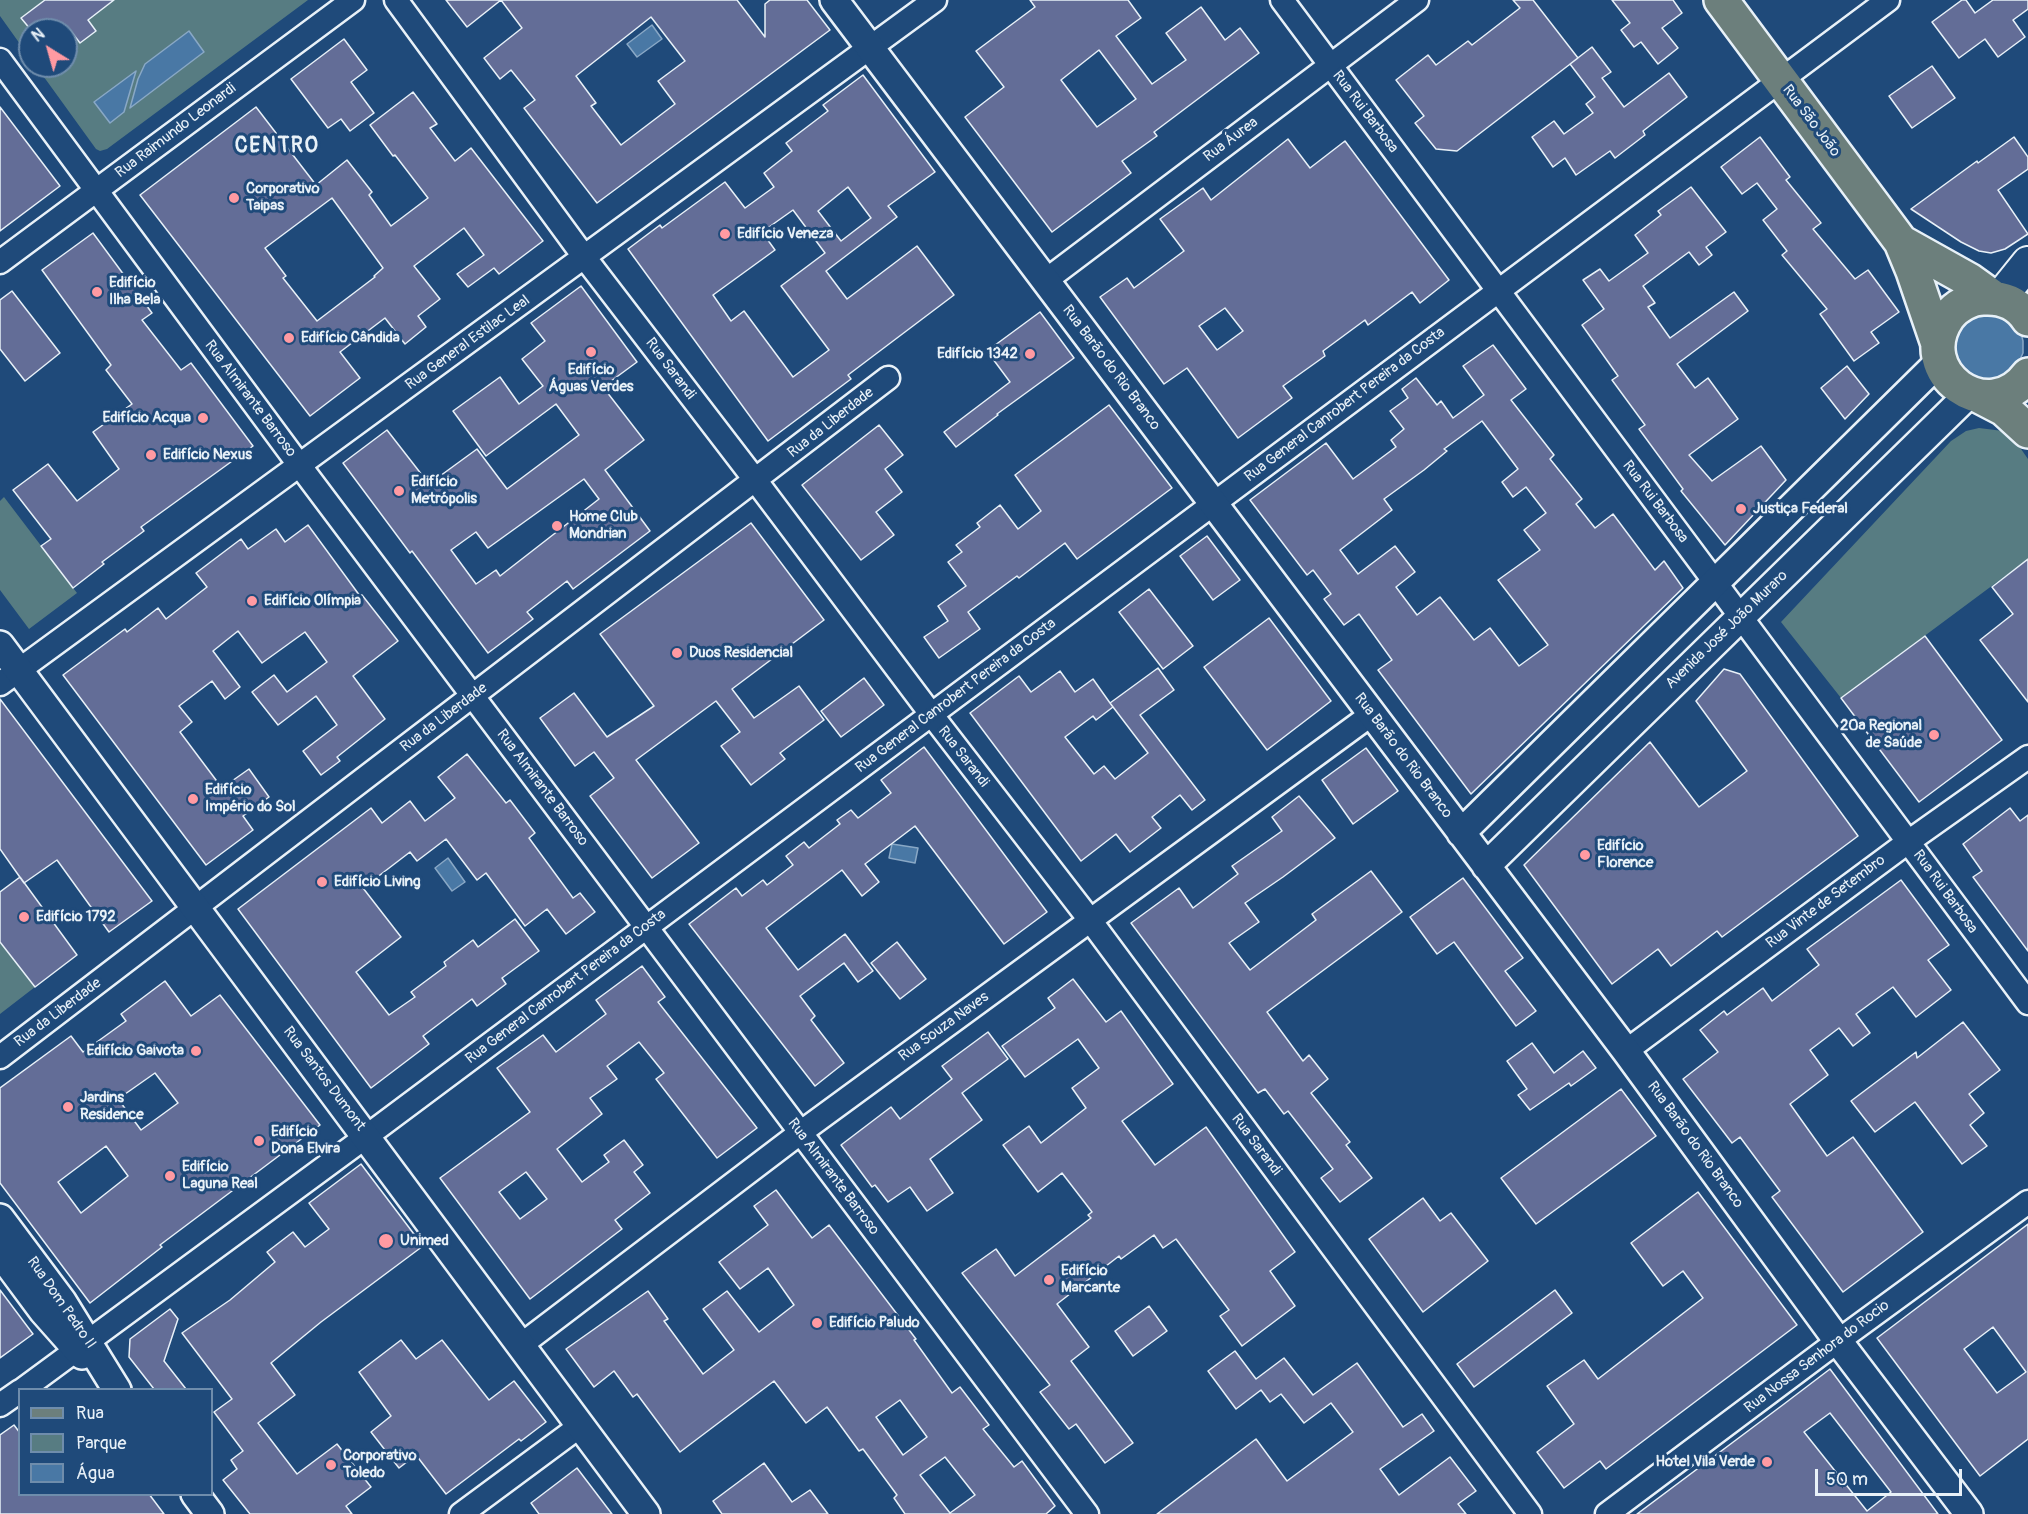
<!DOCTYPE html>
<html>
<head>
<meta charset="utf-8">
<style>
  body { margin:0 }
  #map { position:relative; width:2028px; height:1514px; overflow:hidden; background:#1f4a7a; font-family:Pangolin,sans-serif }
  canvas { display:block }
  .legend { position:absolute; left:18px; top:1388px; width:195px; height:108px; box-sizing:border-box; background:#1f4a7a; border:2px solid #6f8dac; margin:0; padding:8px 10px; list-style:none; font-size:18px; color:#e8f1f8 }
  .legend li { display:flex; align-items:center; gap:12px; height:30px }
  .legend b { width:30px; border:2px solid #6f8dac }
  .north { position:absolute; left:18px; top:18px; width:60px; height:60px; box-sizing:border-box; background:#1f4a7a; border:2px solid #6f8dac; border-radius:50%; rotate:323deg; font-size:16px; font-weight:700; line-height:24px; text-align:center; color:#e8f1f8 }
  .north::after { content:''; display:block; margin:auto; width:21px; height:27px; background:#ff9aa2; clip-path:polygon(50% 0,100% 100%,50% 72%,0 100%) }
  .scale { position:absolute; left:1815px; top:1469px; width:147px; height:27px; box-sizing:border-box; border:3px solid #e8f1f8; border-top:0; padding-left:8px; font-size:18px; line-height:21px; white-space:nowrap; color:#e8f1f8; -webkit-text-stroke:4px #1f4a7a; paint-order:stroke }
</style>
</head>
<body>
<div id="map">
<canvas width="2028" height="1514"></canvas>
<ul class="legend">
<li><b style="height:8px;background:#6c7f7c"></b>Rua</li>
<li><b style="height:16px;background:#577c82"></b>Parque</li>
<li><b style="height:16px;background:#4978a5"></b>Água</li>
</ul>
<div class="north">N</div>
<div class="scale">50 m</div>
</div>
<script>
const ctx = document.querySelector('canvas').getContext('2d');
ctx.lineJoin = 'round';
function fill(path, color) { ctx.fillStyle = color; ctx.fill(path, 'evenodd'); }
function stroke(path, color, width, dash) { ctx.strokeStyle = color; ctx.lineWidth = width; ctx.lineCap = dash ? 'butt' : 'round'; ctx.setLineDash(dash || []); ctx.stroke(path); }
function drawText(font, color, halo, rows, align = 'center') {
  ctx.font = font + ' Pangolin,sans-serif'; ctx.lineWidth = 6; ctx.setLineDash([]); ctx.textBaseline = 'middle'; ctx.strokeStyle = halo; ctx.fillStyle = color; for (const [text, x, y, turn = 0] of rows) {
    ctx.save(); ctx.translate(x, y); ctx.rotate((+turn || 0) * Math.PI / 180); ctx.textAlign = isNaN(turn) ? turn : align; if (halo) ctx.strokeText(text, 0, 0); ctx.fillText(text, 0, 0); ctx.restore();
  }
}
fill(new Path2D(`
  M0,0H308L107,149L100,151L96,149L36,66H66V30H30V58L0,16Z
  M1979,428L2003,431L2014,439L2028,459V559L1841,698L1781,622L1951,441L1966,431Z
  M4,497L77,593L29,629L0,590V501Z
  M0,942L35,987L0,1014Z`), '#577c82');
const water = new Path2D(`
  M652,25L662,39L637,57L627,44Z
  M189,31L204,52L130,108L138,79L145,64Z
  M136,71L124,112L110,123L94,102Z
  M1992,307L2020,329L2023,341V353L2018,364L2000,381L1965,379L1946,337L1951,326Z
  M892,844L918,848L915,863L889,858Z
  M448,858L465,882L452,891L435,868Z`);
fill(water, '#4978a5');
stroke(water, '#89a8c6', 1.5);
const building = new Path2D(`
  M45,0H114L88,20L96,31L80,43L70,30H31L21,18Z
  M446,0H737L765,37V4L770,0H807L830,30L597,203L524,108L535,100L511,70L500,79L484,58L522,28L501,0L467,27ZM651,17L685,61L658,81L675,104L621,145L591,106L596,103L576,76Z
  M1030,0H1128L1141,18L1116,36L1152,84L1186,60L1166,33L1201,7L1225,40L1240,28L1259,53L1154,132L1157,136L1122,161L1131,173L1052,232L965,117L1004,87L976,51L1035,7ZM1099,50L1136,99L1097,127L1061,80Z
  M1513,0H1533L1578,58L1457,151L1436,149L1415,123L1424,116L1396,80L1428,55L1436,65L1468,41L1472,45L1520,8Z
  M1612,0H1673L1682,13L1662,28L1678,48L1658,64L1641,42L1634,47L1621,30L1630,23Z
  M1962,0H1966L1975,13L1993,0H2028V9L2013,20L2025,37L1998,57L1985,39L1959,58L1932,22Z
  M344,39L367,70L351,82L374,113L350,131L341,119L328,128L291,79Z
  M1592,47L1611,72L1602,78L1624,107L1669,73L1687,97L1643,131L1645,135L1615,158L1610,151L1576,175L1565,158L1553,167L1532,137L1554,121L1564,134L1593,113L1586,104L1595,97L1570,64Z
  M1932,66L1955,98L1912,128L1889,96Z
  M863,75L935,172L888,206L897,217L826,271L847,299L917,246L954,295L848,375L851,379L768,441L628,249L660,225L662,228L725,182L745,208L774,187L764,173L792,151L786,143L828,111L823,105ZM848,187L871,218L841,241L818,211ZM793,210L825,253L781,286L829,350L793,377L744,311L731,321L713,295L775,250L762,232Z
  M413,92L437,124L430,128L455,161L471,148L543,241L499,274L494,268L468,287L457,274L484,255L464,228L414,266L440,299L418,316L426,327L405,344L385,318L340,352L360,378L310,416L140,195L256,107L316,185L347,160L372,192L369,195L391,226L428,198L395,155L393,156L370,125ZM332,198L383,268L374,276L375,277L317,321L283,278L286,276L265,248Z
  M0,107L60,186L0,231Z
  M1760,137L1790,177L1786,180L1821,223L1813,229L1855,279L1868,270L1899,312L1871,332L1879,343L1854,361L1820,314L1827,309L1782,255L1787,251L1763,220L1777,209L1757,183L1742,194L1721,167Z
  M2014,137L2028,157V169L1998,190L2028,234L2005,249L1991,253L1979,251L1961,242L1911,209L1977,161L1978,163Z
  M1288,139L1310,168L1345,141L1449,280L1420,303L1412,292L1368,325L1365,320L1323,351L1325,356L1283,386L1292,398L1238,438L1187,368L1164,384L1100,297L1127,278L1134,288L1184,251L1160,219L1203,188L1211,200ZM1225,308L1243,331L1217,350L1199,326Z
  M1691,187L1726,232L1706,247L1712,255L1699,265L1689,252L1643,286L1655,303L1648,307L1670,338L1734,292L1748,311L1677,364L1695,388L1708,378L1738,419L1689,455L1712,481L1761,446L1786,480L1725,545L1681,491L1683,489L1639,429L1645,425L1612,380L1618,376L1582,325L1604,309L1583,280L1600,269L1609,281L1648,253L1635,235L1661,215L1658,211Z
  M93,233L152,313L142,320L181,370L191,363L253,446L141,527L144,531L102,562L104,564L73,588L41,546L51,539L13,490L48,464L77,501L119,469L93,432L132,404L106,370L111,365L42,270Z
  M581,286L637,362L603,387L644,440L605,470L650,531L573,589L567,581L527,612L533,619L488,653L412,551L410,553L343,463L387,430L429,484L477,449L507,489L579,435L556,404L486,456L453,411L500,377L519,404L543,386L522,359L545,341L531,323ZM584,479L599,499L500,576L496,570L476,584L451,550L476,532L488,548Z
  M12,291L60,353L25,381L0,349V300Z
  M1040,312L1074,358L997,414L998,415L956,447L944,432L1010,382L987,351Z
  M1493,345L1526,389L1511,400L1554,455L1550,459L1582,499L1576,504L1595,528L1613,514L1655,570L1664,561L1683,588L1471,794L1378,670L1392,660L1359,614L1344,625L1324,599L1331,594L1313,570L1307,575L1250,500L1326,443L1353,479L1396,447L1391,440L1404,429L1390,411L1408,398L1402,389L1416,378L1437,405L1441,401L1453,418L1484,395L1463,366ZM1482,421L1518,469L1502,482L1513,497L1526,487L1546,513L1524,530L1540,550L1498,580L1548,645L1519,666L1490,628L1474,640L1440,597L1417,615L1396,587L1415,572L1395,546L1358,574L1340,550L1392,510L1384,499L1424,470L1447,451L1444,449Z
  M1847,366L1869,394L1845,419L1821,388Z
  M1109,405L1172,488L1077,559L1065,543L1019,578L1017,576L968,612L980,629L939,658L924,637L948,621L938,606L966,586L948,562L962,552L956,545L980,527L977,523L1000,505L1018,529L1041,511L1015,475Z
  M879,425L903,455L885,469L902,492L876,512L894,535L861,560L802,485Z
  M751,523L824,620L732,689L754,718L799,686L824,720L780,753L785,759L751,785L721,746L740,732L716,701L636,760L699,843L652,878L590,796L614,778L594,752L575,766L540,718L574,693L607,737L654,706L600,634Z
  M308,525L360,596L362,595L398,641L353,676L385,719L337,757L340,761L321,775L303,751L337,725L316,696L278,725L252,692L274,675L287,692L327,662L305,632L262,663L238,631L213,651L240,687L225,699L212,681L179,706L192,722L180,732L222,788L249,769L269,797L243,816L253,830L206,865L63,675L125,629L127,632L158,608L166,619L207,587L196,573L241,539L248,549L276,529L285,542Z
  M1207,536L1240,580L1213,600L1180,556Z
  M2028,559V702L1980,640L2013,614L1992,587Z
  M1149,589L1193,646L1163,669L1119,612Z
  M1269,618L1331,701L1267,750L1204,667Z
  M1925,636L2002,740L1919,802L1841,698Z
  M1158,668L1174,690L1140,715L1205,800L1192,810L1180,795L1152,817L1161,828L1130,852L1116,834L1081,861L970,713L1019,676L1031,692L1060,671L1075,692L1093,679L1110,703ZM1110,703L1148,753L1115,779L1104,766L1094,774L1065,737L1093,716L1096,720L1113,707Z
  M1724,669L1740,674L1858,836L1722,937L1717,931L1671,966L1658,949L1612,984L1524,865L1650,742L1699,807L1747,771L1696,701Z
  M864,678L884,705L841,737L821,711Z
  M0,699L152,901L109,932L57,860L24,883L0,849Z
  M924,747L1047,912L1004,944L915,826L865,864L879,882L862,896L842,870L766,928L798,970L845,934L873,971L858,982L844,963L800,996L815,1016L811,1020L844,1063L815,1086L689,924L736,888L742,896L763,880L767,885L793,865L786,856L804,842L809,848L840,824L837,820L851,810L858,818L891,793L881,780Z
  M1366,748L1398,791L1353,824L1322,780Z
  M467,754L506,803L510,800L535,833L529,838L573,898L580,893L595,912L566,934L547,909L525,926L486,873L477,880L446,839L417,861L410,852L363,888L401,937L356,972L389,1015L415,997L411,992L446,966L444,962L473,940L478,947L515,919L539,951L502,978L506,984L477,1006L472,999L423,1036L429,1044L371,1088L238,909L371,808L382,823L410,801L425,821L455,798L438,777Z
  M1299,796L1335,838L1283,877L1245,903L1259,922L1229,943L1250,970L1316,920L1312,914L1371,871L1402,912L1267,1012L1303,1061L1309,1055L1328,1079L1311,1093L1350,1142L1346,1145L1372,1178L1340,1202L1321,1178L1333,1169L1288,1111L1284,1114L1265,1089L1258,1093L1131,923L1179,888L1193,908L1238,874L1232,866L1282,831L1272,817Z
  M2010,808L2020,821L2028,815V951L1973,877L1982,871L1963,844Z
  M20,877L77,955L35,987L0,942V892Z
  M1463,878L1523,958L1505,971L1536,1011L1516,1026L1454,942L1437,954L1410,917Z
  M1901,880L1949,945L1928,960L1951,990L1916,1017L1893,987L1856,1014L1870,1033L1853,1046L1839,1028L1810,1050L1828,1075L1790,1104L1827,1156L1853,1137L1923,1232L1843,1292L1772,1197L1780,1191L1740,1137L1732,1143L1683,1079L1718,1052L1700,1030L1724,1011L1727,1015L1763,988L1772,1001L1819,965L1807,949Z
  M897,942L926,979L900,999L871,963Z
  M642,966L665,997L658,1002L757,1128L717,1158L656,1079L664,1073L639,1042L607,1066L617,1079L590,1098L602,1114L557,1149L582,1182L609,1162L604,1155L624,1140L643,1165L634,1172L650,1193L615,1220L622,1229L530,1299L440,1178L530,1112L497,1068L543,1035L556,1052L606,1014L596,1000ZM526,1172L547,1199L520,1219L499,1192Z
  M1073,979L1106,1022L1121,1011L1173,1084L1122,1121L1155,1165L1206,1127L1295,1252L1270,1271L1295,1306L1242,1346L1220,1316L1229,1310L1176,1239L1163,1248L1154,1235L1121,1259L1119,1256L1057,1304L1089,1347L1071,1361L1133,1443L1105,1463L1076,1424L1069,1429L1040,1392L1050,1385L962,1273L996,1249L1015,1276L1091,1218L1088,1215L1092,1212L1062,1173L1038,1192L1003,1145L1029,1126L1041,1143L1086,1108L1072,1088L1099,1068L1078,1039L1025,1077L1002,1046L1055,1008L1048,998Z
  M165,981L191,1016L220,995L320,1125L160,1245L162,1247L90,1303L0,1183V1088L71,1036L83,1052L126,1021L121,1014ZM155,1073L178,1103L141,1130L118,1099ZM106,1146L128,1176L81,1213L58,1182Z
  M1963,1022L2000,1070L1969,1094L1984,1113L1970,1125L1987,1146L1962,1164L1915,1102L1875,1132L1851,1101L1916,1052L1917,1058Z
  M988,1032L1008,1059L962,1093L982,1120L930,1159L953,1193L927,1211L910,1187L888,1202L875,1185L872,1187L841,1145L891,1107L900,1119L952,1079L942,1066Z
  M1532,1043L1554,1073L1583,1051L1596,1068L1571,1086L1569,1083L1530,1110L1518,1095L1527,1089L1507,1061Z
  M1621,1089L1656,1136L1536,1224L1501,1178Z
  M361,1164L423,1246L321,1322L271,1363L295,1395L258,1423L297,1474L337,1444L371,1487L346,1506L352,1514H250L223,1480L237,1469L231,1460L243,1451L214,1412L232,1399L182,1333L230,1300L275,1262L267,1252L293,1232L305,1247L329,1229L309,1203Z
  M776,1190L812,1238L829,1225L916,1339L914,1340L952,1393L960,1387L989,1425L983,1429L1014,1467L1022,1461L1055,1506L1046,1514H905L894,1498L897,1495L863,1449L859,1451L827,1407L806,1423L774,1381L680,1452L637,1394L633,1397L614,1371L594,1387L566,1349L648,1291L668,1319L664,1321L703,1374L734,1350L703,1309L727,1291L759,1332L794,1305L768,1268L740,1289L719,1262L768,1225L754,1206ZM900,1400L927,1437L903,1455L876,1417ZM945,1457L975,1495L950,1513L920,1475Z
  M1698,1192L1797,1325L1606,1469L1600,1461L1564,1488L1537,1452L1574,1424L1547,1386L1584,1360L1598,1379L1703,1298L1683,1271L1663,1286L1631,1243Z
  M1423,1198L1440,1221L1451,1213L1488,1261L1423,1312L1369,1239Z
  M2028,1224V1439L1980,1476L1877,1338ZM1993,1327L2026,1372L1997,1393L1964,1349Z
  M0,1290L33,1334L0,1358Z
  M1555,1290L1572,1313L1474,1387L1457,1364Z
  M1149,1306L1167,1331L1133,1356L1115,1331Z
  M170,1309L178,1319L164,1361L186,1389H154L129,1357L130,1339Z
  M401,1340L416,1359L442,1340L489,1400L514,1381L546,1422L521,1441L519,1439L446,1494L416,1455L399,1468L371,1432L391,1416L359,1372Z
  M1235,1351L1256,1379L1284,1358L1313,1395L1357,1363L1403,1427L1422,1414L1434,1431L1380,1469L1399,1495L1450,1457L1476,1491L1458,1504L1466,1514H1157L1256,1439L1287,1481L1353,1432L1331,1403L1304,1423L1281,1394L1270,1402L1261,1390L1236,1409L1208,1371Z
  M1830,1369L1938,1514H1637L1784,1404ZM1830,1413L1891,1492L1867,1511L1804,1432Z
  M14,1425L20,1433V1494H149L164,1514H0V1435Z
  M764,1463L792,1502L810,1490L828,1514H722L713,1501Z
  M577,1468L612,1514H539L531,1503Z`);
fill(building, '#636d97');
stroke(building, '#e8f1f8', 1.5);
const minor = new Path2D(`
  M396,0L585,258L756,481L931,714L1090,920L1530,1514
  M1282,0L2028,1003
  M0,60L300,466L1087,1514
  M0,262L353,0
  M1045,281L1417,0
  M0,684L935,0
  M1626,1051L1908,842L2028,757
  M0,1057L888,378
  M521,1345L800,1133L1372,714
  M22,1390L367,1136L1888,0
  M0,1405L20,1391
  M461,1514L580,1426
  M1607,1514L1838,1341L2028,1202`);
const tertiary = new Path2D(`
  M834,0L1626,1051L1838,1341L1969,1514
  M0,645L646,1514
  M1461,833L1940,361
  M1486,866L1969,394
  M0,1218L62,1301L117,1390
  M0,1253L43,1311L82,1355
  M195,1494L210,1514`);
const secondary = new Path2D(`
  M1999,299L2028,263`);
const primary = new Path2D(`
  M1721,0L1901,242L1913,271L1938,344
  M1901,242L1969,280L1994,298
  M2028,319C2018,303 2002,297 1984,298C1971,298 1956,306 1948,317C1910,373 1989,428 2028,375
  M1979,396L2004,409L2028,431`);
stroke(minor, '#e8f1f8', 27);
stroke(tertiary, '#e8f1f8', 32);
stroke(secondary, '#e8f1f8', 36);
stroke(primary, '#e8f1f8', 38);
stroke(minor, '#1f4a7a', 22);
stroke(tertiary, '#1f4a7a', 27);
stroke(secondary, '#1f4a7a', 32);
stroke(primary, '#6c7f7c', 33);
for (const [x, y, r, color] of [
  [234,198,6,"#ff9aa2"],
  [725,234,6,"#ff9aa2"],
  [97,292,6,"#ff9aa2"],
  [289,338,6,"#ff9aa2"],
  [591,352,6,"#ff9aa2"],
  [1030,354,6,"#ff9aa2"],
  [203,418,6,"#ff9aa2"],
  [151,455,6,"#ff9aa2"],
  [399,491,6,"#ff9aa2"],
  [1741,509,6,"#ff9aa2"],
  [557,526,6,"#ff9aa2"],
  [252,601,6,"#ff9aa2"],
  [677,653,6,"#ff9aa2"],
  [1934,735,6,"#ff9aa2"],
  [193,799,6,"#ff9aa2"],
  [1585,855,6,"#ff9aa2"],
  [322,882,6,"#ff9aa2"],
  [24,917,6,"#ff9aa2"],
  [196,1051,6,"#ff9aa2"],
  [68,1107,6,"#ff9aa2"],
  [259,1141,6,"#ff9aa2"],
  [170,1176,6,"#ff9aa2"],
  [386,1241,8,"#ff9aa2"],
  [1049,1280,6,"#ff9aa2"],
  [817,1323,6,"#ff9aa2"],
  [1767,1462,6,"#ff9aa2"],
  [331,1465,6,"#ff9aa2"]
]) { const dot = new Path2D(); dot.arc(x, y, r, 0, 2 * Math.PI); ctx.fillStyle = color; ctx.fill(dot); stroke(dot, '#1f4a7a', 2); }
drawText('15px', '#e8f1f8', '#1f4a7a', [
  ["Rua Rui Barbosa",1365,112,53],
  ["Rua São João",1811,121,53],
  ["Rua Raimundo Leonardi",176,131,-37],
  ["Rua Áurea",1231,140,-37],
  ["Rua General Estilac Leal",468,343,-36],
  ["Rua Barão do Rio Branco",1111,368,53],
  ["Rua Sarandi",670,369,53],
  ["Rua Almirante Barroso",250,399,53],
  ["Rua General Canrobert Pereira da Costa",1345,405,-37],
  ["Rua da Liberdade",831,423,-38],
  ["Rua Rui Barbosa",1655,502,53],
  ["Avenida José João Muraro",1727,630,-44],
  ["Rua General Canrobert Pereira da Costa",956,696,-37],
  ["Rua da Liberdade",444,718,-37],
  ["Rua Barão do Rio Branco",1403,756,53],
  ["Rua Sarandi",963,757,52],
  ["Rua Almirante Barroso",542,788,53],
  ["Rua Rui Barbosa",1945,892,54],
  ["Rua Vinte de Setembro",1826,902,-37],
  ["Rua General Canrobert Pereira da Costa",566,987,-37],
  ["Rua da Liberdade",58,1013,-37],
  ["Rua Souza Naves",944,1027,-36],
  ["Rua Santos Dumont",324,1079,53],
  ["Rua Sarandi",1256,1145,53],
  ["Rua Barão do Rio Branco",1695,1145,54],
  ["Rua Almirante Barroso",833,1177,53],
  ["Rua Dom Pedro II",61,1303,55],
  ["Rua Nossa Senhora do Rocio",1817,1357,-37]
]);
drawText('bold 15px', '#e8f1f8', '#1f4a7a', [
  ["Corporativo",246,189],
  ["Taipas",246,206],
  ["Edifício Veneza",737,234],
  ["Edifício",109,283],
  ["Ilha Bela",109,300],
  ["Edifício Cândida",301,338],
  ["Edifício 1342",1018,354,"right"],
  ["Edifício",591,370,"center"],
  ["Águas Verdes",591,387,"center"],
  ["Edifício Acqua",191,418,"right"],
  ["Edifício Nexus",163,455],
  ["Edifício",411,482],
  ["Metrópolis",411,499],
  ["Justiça Federal",1753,509],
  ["Home Club",569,517],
  ["Mondrian",569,534],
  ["Edifício Olímpia",264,601],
  ["Duos Residencial",689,653],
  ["20ª Regional",1922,726,"right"],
  ["de Saúde",1922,743,"right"],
  ["Edifício",205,790],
  ["Império do Sol",205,807],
  ["Edifício",1597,846],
  ["Florence",1597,863],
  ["Edifício Living",334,882],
  ["Edifício 1792",36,917],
  ["Edifício Gaivota",184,1051,"right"],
  ["Jardins",80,1098],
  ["Residence",80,1115],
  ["Edifício",271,1132],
  ["Dona Elvira",271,1149],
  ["Edifício",182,1167],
  ["Laguna Real",182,1184],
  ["Unimed",400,1241],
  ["Edifício",1061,1271],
  ["Marcante",1061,1288],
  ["Edifício Paludo",829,1323],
  ["Corporativo",343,1456],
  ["Toledo",343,1473],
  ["Hotel Vila Verde",1755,1462,"right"]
], 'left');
ctx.letterSpacing = '1.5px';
drawText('bold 21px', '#e8f1f8', '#1f4a7a', [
  ["CENTRO",277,147]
]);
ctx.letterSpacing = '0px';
</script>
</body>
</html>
